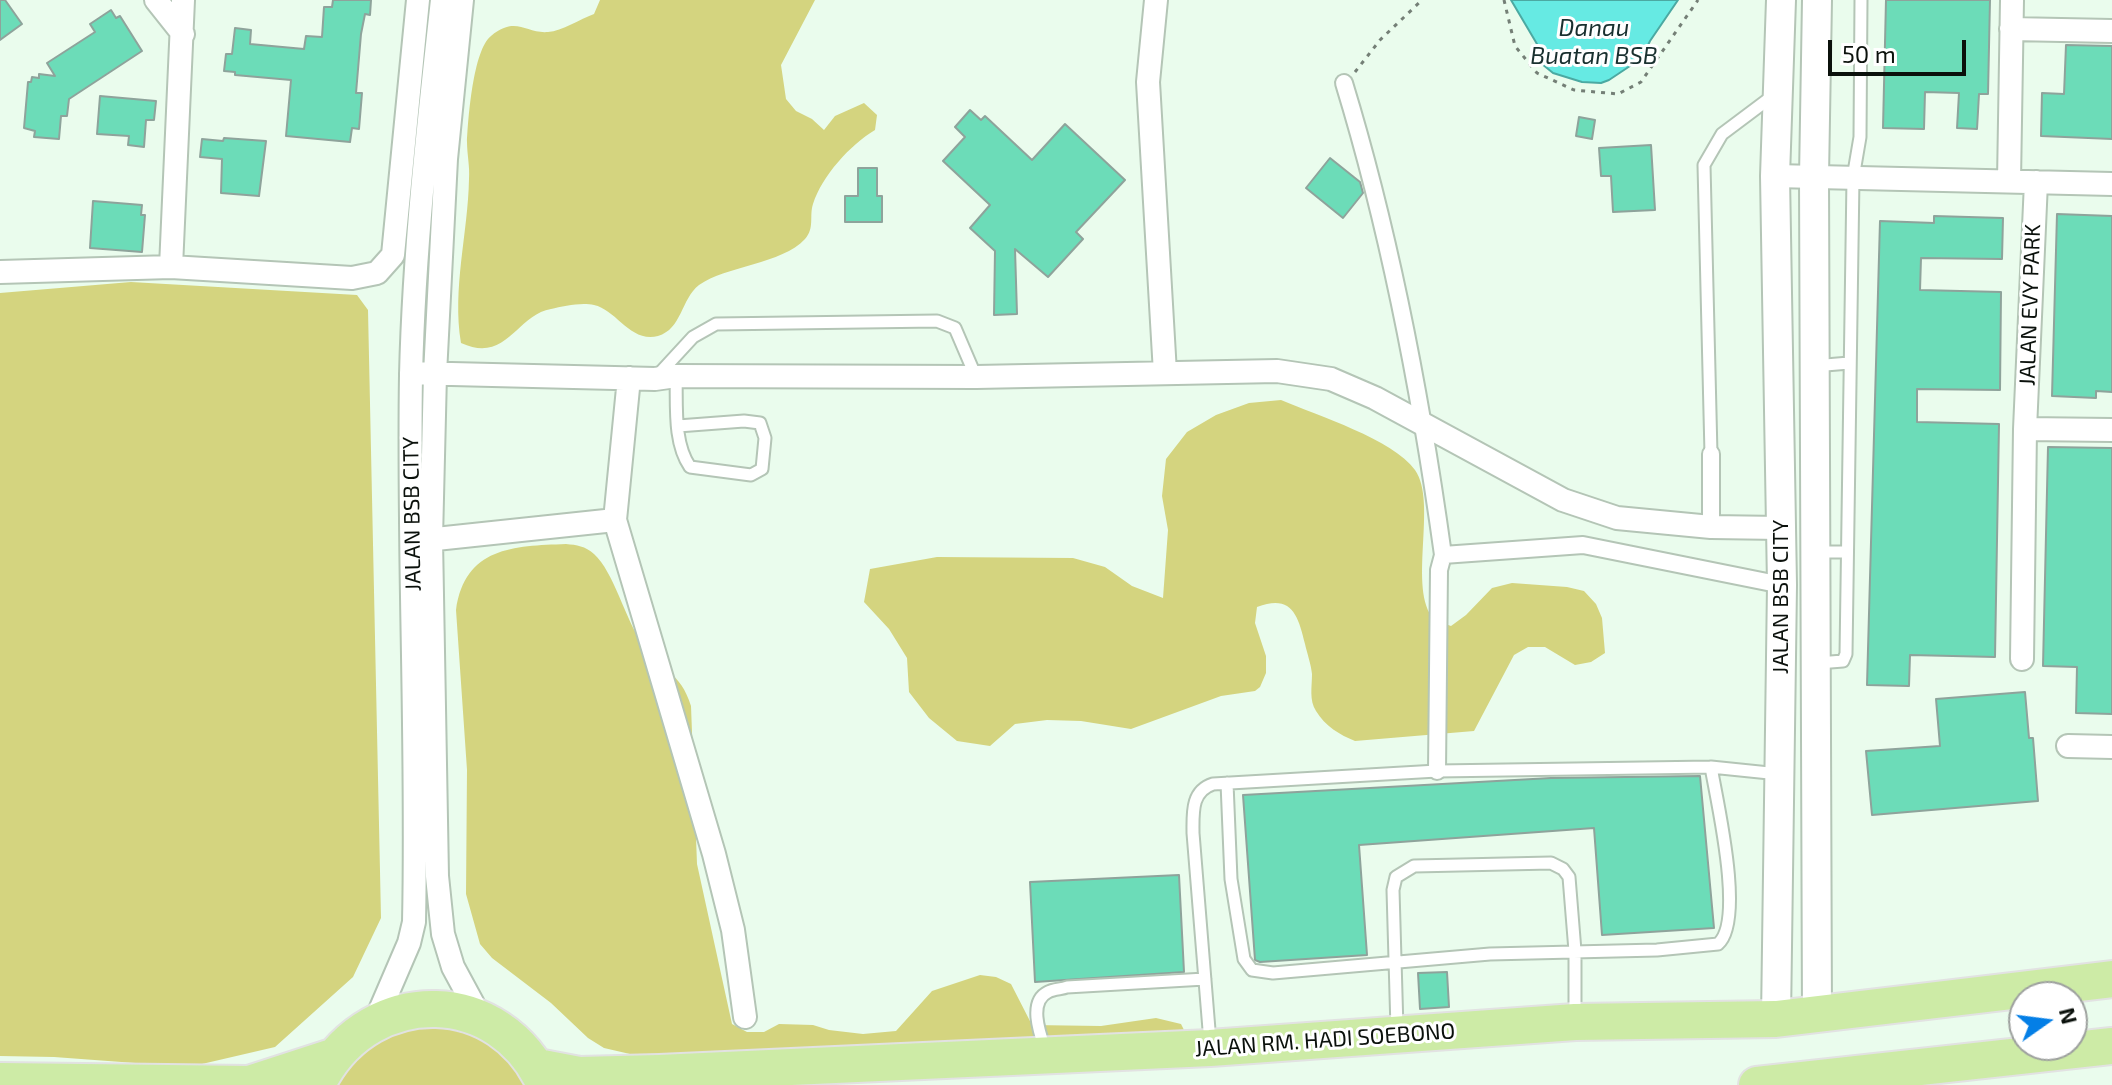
<!DOCTYPE html>
<html>
<head>
<meta charset="utf-8">
<style>
  body { margin:0 }
  #map { position:relative; width:2112px; height:1085px; overflow:hidden; background:#eafced; font-family:"Exo 2",sans-serif }
  canvas { display:block }
  .north { position:absolute; left:2008px; top:981px; width:80px; height:80px; box-sizing:border-box; background:#fff; border:2px solid #9da09e; border-radius:50%; rotate:76deg; font-size:22px; font-weight:700; line-height:32px; text-align:center; color:#0b110c }
  .north::after { content:''; display:block; margin:auto; width:28px; height:36px; background:#047fe6; clip-path:polygon(50% 0,100% 100%,50% 72%,0 100%) }
  .scale { position:absolute; left:1828px; top:40px; width:138px; height:36px; box-sizing:border-box; border:4px solid #0b110c; border-top:0; padding-left:10px; font-size:24px; line-height:28px; white-space:nowrap; color:#0b110c; -webkit-text-stroke:6px #fff; paint-order:stroke }
</style>
</head>
<body>
<div id="map">
<canvas width="2112" height="1085"></canvas>
<div class="north">N</div>
<div class="scale">50 m</div>
</div>
<script>
const ctx = document.querySelector('canvas').getContext('2d');
ctx.lineJoin = 'round';
function fill(path, color) { ctx.fillStyle = color; ctx.fill(path, 'evenodd'); }
function stroke(path, color, width, dash) { ctx.strokeStyle = color; ctx.lineWidth = width; ctx.lineCap = dash ? 'butt' : 'round'; ctx.setLineDash(dash || []); ctx.stroke(path); }
function drawText(font, color, halo, rows, align = 'center') {
  ctx.font = font + ' "Exo 2",sans-serif'; ctx.lineWidth = 6; ctx.setLineDash([]); ctx.textBaseline = 'middle'; ctx.strokeStyle = halo; ctx.fillStyle = color; for (const [text, x, y, turn = 0] of rows) {
    ctx.save(); ctx.translate(x, y); ctx.rotate((+turn || 0) * Math.PI / 180); ctx.textAlign = isNaN(turn) ? turn : align; if (halo) ctx.strokeText(text, 0, 0); ctx.fillText(text, 0, 0); ctx.restore();
  }
}
fill(new Path2D(`
  M600,0H815L781,65L786,99L796,111L812,119L824,130L835,116L864,103L877,115L875,130C850,145 822,176 813,204C809,216 815,228 805,239C782,264 726,266 699,285C681,299 682,329 658,336C630,343 617,310 594,305C582,302 563,306 551,309C516,315 507,364 461,343C452,288 468,234 469,179C470,167 467,154 467,142C468,120 473,50 491,36C516,15 526,34 548,32C562,31 580,19 594,14Z
  M131,282L357,295L368,310L381,918L353,977L275,1047L189,1067L54,1057L0,1056V293Z
  M1281,400C1318,416 1393,439 1415,470C1438,502 1407,590 1434,619C1438,622 1446,624 1451,626L1466,615L1492,588L1512,583L1567,587L1584,591L1596,604L1602,618L1605,653L1591,662L1575,665L1545,647H1528L1514,655L1474,731L1355,741C1340,735 1325,726 1316,711C1309,700 1312,687 1312,674C1311,664 1307,653 1305,644C1298,614 1291,594 1257,607L1255,623L1266,656V673L1260,687L1255,691L1221,696L1131,729L1081,721L1047,720L1015,724L990,746L957,741L929,718L909,692L907,658L889,629L864,602L870,569L937,557L1073,558L1105,567L1132,586L1163,598L1168,530L1162,496L1166,459L1187,432L1216,415L1249,403Z
  M566,544C577,545 585,546 594,554C614,572 625,619 642,643C660,670 681,672 691,706L697,864L732,1024L747,1032H764L779,1024L813,1025L829,1030L863,1034L896,1031L932,991L980,975L996,977L1011,984L1032,1025L1101,1026L1156,1018L1181,1024L1185,1032L643,1057L604,1048L588,1038L551,1003L492,958L480,944L466,894L467,770L456,610C465,547 513,546 566,544Z
  M487,1024L526,1085H322L359,1025Z`), '#d4d47f');
const water = new Path2D(`
  M1511,0H1678L1650,41L1642,58L1609,80L1601,83L1582,82L1553,73L1542,64L1537,57V44Z`);
fill(water, '#66eae3');
stroke(water, '#4ba9a2', 2);
const building = new Path2D(`
  M0,0H5L22,24L0,40Z
  M333,0H371L370,15L365,14L361,34L356,93H362L359,129L352,128L350,142L286,136L291,80L235,75V72L224,71L226,54H232L235,28L251,30L250,44L304,49L306,36L322,37L324,7H332Z
  M1886,0H1990L1988,94H1979L1977,129L1957,128L1959,93L1925,92L1924,129L1883,128Z
  M111,10L116,18L120,16L142,51L69,99L67,116H61L59,139L34,137L35,131L24,128L28,82H31L32,77L39,78V74L55,76L47,63L95,32L90,24Z
  M2066,45L2112,46V139L2041,136L2042,93L2064,94Z
  M100,96L156,101L154,120H146L144,147L128,145L129,136L97,134Z
  M970,110L981,120L985,116L1032,160L1065,124L1125,180L1076,232L1083,239L1048,277L1015,249L1017,314L994,315L995,251L970,228L990,205L943,161L965,137L955,127Z
  M1579,117L1595,120L1592,139L1576,136Z
  M224,138L266,141L259,196L221,193L222,159L200,157L202,139L223,141Z
  M1651,145L1655,210L1613,212L1611,176H1601L1599,148Z
  M1330,158L1360,182L1363,193L1343,218L1306,188Z
  M858,168H877V196H882V222H845V196H858Z
  M93,201L142,205L141,215H145L142,252L90,248Z
  M2057,214L2112,216V392L2096,391V398L2052,396Z
  M1934,216L2003,218L2002,259L1921,258L1920,290L2001,292L2000,390L1917,389V422L1999,424L1995,657L1910,655L1909,686L1867,685L1880,221L1934,223Z
  M2048,447L2112,448V714L2076,713L2077,667L2043,666Z
  M2025,692L2029,738H2033L2038,801L1872,815L1866,751L1940,746L1936,699Z
  M1700,776L1714,928L1602,935L1594,828L1359,845L1367,955L1260,962L1255,960L1243,795L1551,778Z
  M1179,875L1184,972L1035,982L1030,882Z
  M1447,972L1449,1007L1420,1009L1418,973Z`);
fill(building, '#6cdcb8');
stroke(building, '#8ea39b', 2);
const service = new Path2D(`
  M1814,366L1849,363
  M658,375L693,337L716,324L937,321L955,328L976,377
  M676,376C677,405 673,442 690,467L751,475L762,469L765,438L760,423L744,421L678,426
  M1711,454L1704,165L1722,134L1774,95
  M1815,552H1847
  M1818,663L1843,661L1846,654L1853,178L1860,137L1861,0
  M1227,783L1231,879L1244,959L1252,970L1273,973L1490,954L1657,950L1718,944C1745,921 1717,802 1711,767
  M1397,1029L1393,890L1396,877L1414,866L1551,863L1563,869L1569,877L1575,951V1018
  M1210,1042L1193,833C1193,813 1191,791 1213,784L1437,771L1711,767L1779,774
  M1046,1052C1041,1037 1027,1002 1048,992C1053,989 1062,989 1067,987L1205,979`);
const pedestrian = new Path2D(`
  M1344,83C1391,237 1421,396 1443,555L1439,570L1437,771
  M1711,527V454
  M1443,555L1583,545L1782,585`);
const minor = new Path2D(`
  M156,0L183,34
  M462,0L446,159L435,374L431,539L437,876L443,934L453,967L480,1017
  M1156,0L1148,82L1165,373
  M2011,29L2112,31
  M1775,176L2112,184
  M2009,181L2012,0
  M171,267L183,0
  M0,272L171,267L352,278L377,273L393,255L418,0
  M411,373L655,379L676,376L976,377L1277,371L1331,379L1375,398L1563,500L1617,518L1711,527L1781,528
  M2025,429L2112,430
  M615,520L714,854L733,930L745,1017
  M417,541L615,520L629,378
  M2022,659L2025,429L2036,182
  M2068,746L2112,747
  M375,1022L409,943L414,922C418,739 408,557 411,375C414,250 428,125 442,0`);
const tertiary = new Path2D(`
  M1817,1014L1814,177L1817,0
  M1776,1019L1782,585L1775,176L1781,0`);
const primary = new Path2D(`
  M537,1067L579,1075L659,1073L1210,1048L1575,1022L1776,1019L2112,979
  M321,1077C373,984 501,986 545,1085
  M0,1081L249,1084L332,1057
  M1757,1085L2112,1046`);
stroke(service, '#b4c5b6', 15);
stroke(pedestrian, '#b4c5b6', 20);
stroke(minor, '#b4c5b6', 26);
stroke(tertiary, '#b4c5b6', 32);
stroke(primary, '#e2e2e2', 40);
stroke(new Path2D(`
  M1504,0L1515,46L1537,73L1574,90L1618,94L1641,82L1698,0
  M1355,72L1380,40L1422,0`), '#747f76', 3, [4, 6]);
stroke(service, '#fff', 11);
stroke(pedestrian, '#fff', 16);
stroke(minor, '#fff', 22);
stroke(tertiary, '#fff', 28);
stroke(primary, '#cdeba6', 36);
drawText('22px', '#0b110c', '#fff', [
  ["JALAN EVY PARK",2030,305,-88],
  ["JALAN BSB CITY",412,514,-91],
  ["JALAN BSB CITY",1781,597,-90],
  ["JALAN RM. HADI SOEBONO",1325,1040,-4]
]);
drawText('italic 24px', '#19302f', '#fff', [
  ["Danau",1594,28],
  ["Buatan BSB",1594,56]
]);
</script>
</body>
</html>
